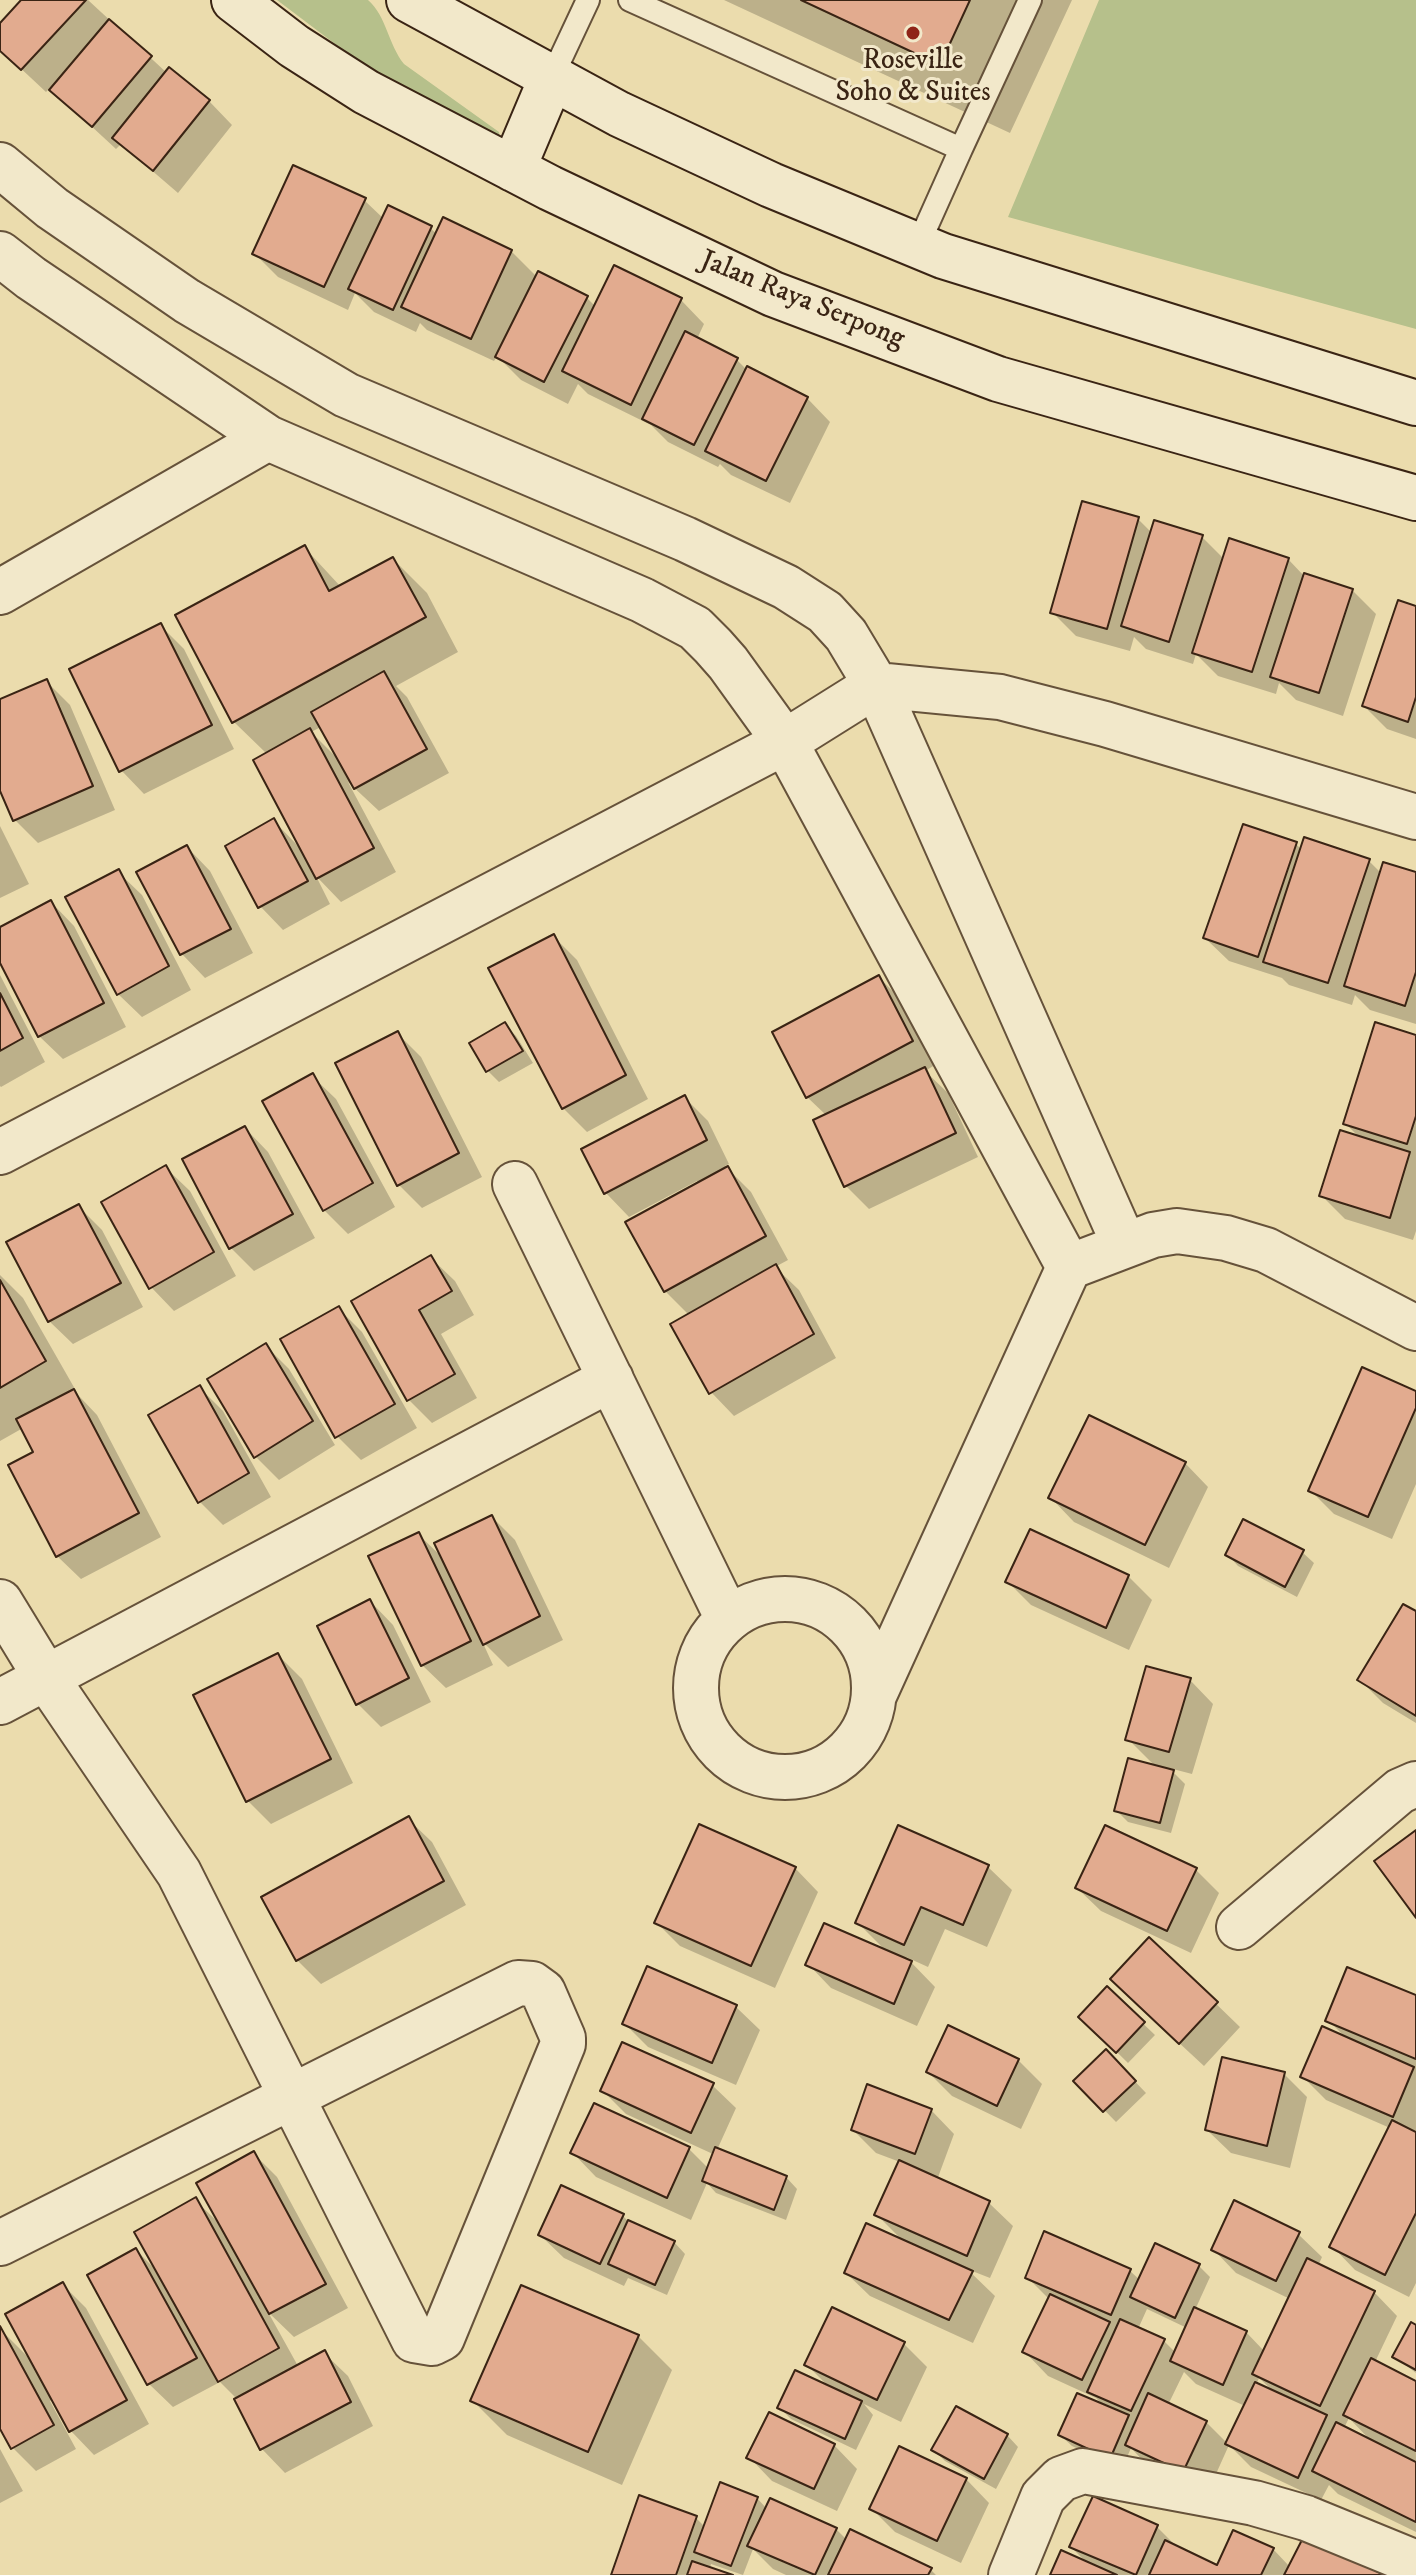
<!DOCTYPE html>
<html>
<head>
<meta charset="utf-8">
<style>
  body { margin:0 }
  canvas { display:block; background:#ebdcad }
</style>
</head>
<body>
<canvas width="1416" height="2575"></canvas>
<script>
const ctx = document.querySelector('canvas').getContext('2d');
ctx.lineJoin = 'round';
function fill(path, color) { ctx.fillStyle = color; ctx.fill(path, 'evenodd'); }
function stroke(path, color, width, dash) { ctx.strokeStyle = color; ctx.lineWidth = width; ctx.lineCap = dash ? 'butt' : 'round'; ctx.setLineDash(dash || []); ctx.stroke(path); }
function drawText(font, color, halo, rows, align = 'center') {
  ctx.font = font + ' "IM FELL DW Pica",serif'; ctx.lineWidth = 6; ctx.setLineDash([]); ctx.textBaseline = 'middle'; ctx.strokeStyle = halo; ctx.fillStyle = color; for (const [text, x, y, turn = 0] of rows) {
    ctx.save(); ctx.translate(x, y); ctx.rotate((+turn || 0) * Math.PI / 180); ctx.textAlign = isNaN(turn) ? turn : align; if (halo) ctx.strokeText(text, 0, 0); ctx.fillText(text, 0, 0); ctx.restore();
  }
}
fill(new Path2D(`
  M277,0H368C387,17 388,44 404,64L499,132L500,140L458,127L355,59Z
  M1099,0H1416V329L1008,217Z`), '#b6c08b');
fill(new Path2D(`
  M24,0H88L167,73L209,101L232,125L178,193L121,144L116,149L50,88L46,92L0,49V26Z
  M724,0H1072L1010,133Z
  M364,200L384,219L430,228L437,234L511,251L537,277L586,297L596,307L681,300L704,324L697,339L737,360L747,370L807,398L830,422L790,503L731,475L720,464L718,467L668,442L651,425L588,394L578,384L568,404L521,380L497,356L494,361L427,330L420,323L416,332L374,312L355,293L348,310L278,277L254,253Z
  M1138,519L1152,533L1202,537L1224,559H1288L1305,577L1352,590L1376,614L1343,716L1296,700L1279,683L1276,694L1218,676L1196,654L1193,664L1146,649L1134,637L1130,651L1076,636L1052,612Z
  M304,547L341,587L393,559L427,593L458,652L396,686L407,697L449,773L379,811L348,782L396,872L341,902L316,876L330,904L283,930L260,906L274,821L300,848L267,754L234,722ZM321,727L338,759L311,732Z
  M1416,608V739L1387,729L1364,706Z
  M161,626L184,649L234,749L144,794L121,770Z
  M46,681L70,705L115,810L38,843L15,820L0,785V701Z
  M0,826L29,884L0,898Z
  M1296,844L1302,850L1369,861L1381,873L1416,874V1024L1370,1010L1355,995L1352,1005L1289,985L1282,978L1229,961L1205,938Z
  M187,847L210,871L253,953L205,978L182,954L139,872Z
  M118,872L142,895L191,990L142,1017L118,994Z
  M51,902L74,926L126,1027L63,1059L39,1036L0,958V929Z
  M553,936L577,960L648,1099L587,1132L563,1108Z
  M0,975L45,1062L1,1087L0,1086Z
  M879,977L902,1001L935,1065L925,1071L948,1093L978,1157L869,1209L846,1186L827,1116L807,1097Z
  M504,1024L516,1036L533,1063L499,1082L488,1071Z
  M397,1033L421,1057L482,1177L422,1208L398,1184Z
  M1416,1037V1231L1413,1240L1345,1219L1321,1195L1360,1138L1345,1123Z
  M312,1076L336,1099L395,1207L348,1234L324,1210Z
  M684,1097L708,1121L729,1164L725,1166L751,1192L788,1260L775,1267L799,1290L836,1358L734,1416L711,1392L689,1315L665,1291L699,1184L697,1181L629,1217L606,1193Z
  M245,1128L268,1152L315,1238L254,1271L231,1248Z
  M166,1168L190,1191L236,1276L174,1311L151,1287Z
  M79,1207L102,1230L143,1307L73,1344L49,1321Z
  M431,1258L455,1281L474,1315L441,1334L477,1398L432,1423L409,1400L354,1301Z
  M0,1275L23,1298L79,1396L97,1415L161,1537L81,1579L57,1556L36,1452L23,1428L0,1441Z
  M338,1308L362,1332L417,1428L361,1460L337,1436Z
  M266,1346L289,1369L335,1445L279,1480L256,1457Z
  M200,1388L223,1411L271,1497L223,1525L199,1501Z
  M1416,1394V1484L1392,1539L1334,1514L1311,1491Z
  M1185,1463L1208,1487L1169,1568L1074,1522L1051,1498Z
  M492,1517L515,1540L563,1640L508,1667L482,1641L493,1665L446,1688L422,1665L418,1534L443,1558Z
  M1302,1552L1314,1563L1297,1597L1238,1566L1227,1554Z
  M1128,1576L1152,1600L1129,1650L1031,1605L1008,1582Z
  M370,1601L393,1625L431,1702L381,1727L358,1704Z
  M1416,1614V1723L1383,1703L1359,1679Z
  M278,1655L302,1679L353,1783L271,1824L247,1800Z
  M1190,1680L1213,1704L1192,1774L1169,1768L1185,1784L1171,1833L1128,1822L1116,1810L1156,1767L1128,1739Z
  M408,1819L432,1842L466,1905L321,1984L297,1960Z
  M988,1867L1012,1890L987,1947L945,1929L928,1967L906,1957L935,1987L917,2026L831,1988L808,1964L888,1953L858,1923Z
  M795,1868L818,1892L775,1988L680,1946L656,1922Z
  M1196,1870L1219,1893L1191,1953L1101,1911L1077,1888Z
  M1149,1939L1240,2027L1204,2066L1136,2003Z
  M1107,1989L1155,2035L1128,2063L1081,2017Z
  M1416,1997V2283L1409,2297L1355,2270L1332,2246L1390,2128L1326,2100L1302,2076L1346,2038L1328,2020Z
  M736,2007L760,2030L736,2085L648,2047L624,2023Z
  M1106,2051L1146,2093L1116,2122L1076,2081Z
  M1018,2060L1042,2084L1021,2129L952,2096L928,2072Z
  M1284,2074L1307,2097L1290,2168L1231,2153L1207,2130Z
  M712,2085L736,2108L717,2150L786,2177L797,2189L786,2220L716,2193L707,2183L691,2220L596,2177L573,2153L689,2149L709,2169L715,2155L626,2114L603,2091Z
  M931,2110L954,2134L937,2180L989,2203L1013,2226L990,2278L967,2269L995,2296L973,2343L870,2296L846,2273L904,2242L877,2215L900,2162L876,2153L853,2130Z
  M253,2153L277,2177L348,2308L294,2337L268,2312L298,2366L324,2353L348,2376L373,2426L285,2473L262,2449L237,2399L220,2382L173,2407L149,2384L136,2250L156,2270L195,2200L221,2225Z
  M623,2216L630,2223L674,2242L685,2254L667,2295L628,2278L624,2286L564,2258L540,2235Z
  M1298,2234L1322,2257L1318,2266L1374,2292L1397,2316L1375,2362L1416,2383V2532L1338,2494L1329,2485L1321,2500L1251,2467L1229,2445L1207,2494L1150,2468L1131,2448L1122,2469L1072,2446L1060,2435L1105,2407L1096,2398L1048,2376L1025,2352L1049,2299L1027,2277L1130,2271L1140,2280L1199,2266L1210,2277L1195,2310L1246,2332L1265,2352L1290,2299L1236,2273L1213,2249ZM1147,2309L1187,2328L1176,2353L1164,2341L1138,2329ZM1184,2372L1196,2384L1245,2406L1228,2444L1206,2422L1168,2405ZM1259,2378L1274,2392L1256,2385ZM1349,2418L1371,2441L1344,2428Z
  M63,2285L86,2308L149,2424L94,2455L71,2431L53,2399L50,2401L76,2449L36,2471L13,2448L0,2425V2329L30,2359Z
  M1416,2327V2373L1395,2357Z
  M638,2336L672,2370L622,2485L507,2435L473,2401Z
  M904,2344L927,2367L901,2422L864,2404L873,2415L856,2450L791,2419L780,2408L829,2387L807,2365Z
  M1007,2435L1018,2447L996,2489L945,2461L934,2450Z
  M834,2445L857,2469L837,2511L772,2481L749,2457Z
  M0,2449L23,2491L0,2503Z
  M966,2479L989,2503L961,2563L895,2532L872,2509Z
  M757,2498L767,2509L836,2529L847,2540L931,2570L936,2575H786L773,2569L753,2549L743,2575L711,2564L710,2569L727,2575H613L696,2518L705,2527Z
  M1157,2527L1179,2549L1218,2568L1273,2549L1290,2567L1379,2575H1053L1089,2565L1071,2547Z`), '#0003');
const building = new Path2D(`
  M21,0H86L21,70L0,51V23Z
  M801,0H970L940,65Z
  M109,19L152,56L92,127L49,90Z
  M169,67L210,100L153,171L112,138Z
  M293,165L366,198L324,287L252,254Z
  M388,205L432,226L393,310L348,289Z
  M443,217L512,250L471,339L401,307Z
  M614,265L682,298L631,405L562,371Z
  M538,271L588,296L544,382L495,357Z
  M685,331L738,358L694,445L642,419Z
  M747,366L808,397L766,481L705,451Z
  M1082,501L1139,517L1107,629L1050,613Z
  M1154,520L1203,535L1169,642L1121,626Z
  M1229,538L1289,558L1252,672L1192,653Z
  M305,545L329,591L393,557L426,617L232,723L175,615Z
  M1304,573L1353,589L1319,693L1270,677Z
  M1398,600L1416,606V697L1408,722L1362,706Z
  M161,623L212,725L119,772L69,669Z
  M384,671L427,749L354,789L311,712Z
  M47,679L93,786L13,821L0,791V699Z
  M310,728L374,848L316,879L253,760Z
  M274,818L308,881L258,908L225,846Z
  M1243,824L1297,842L1258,957L1203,938Z
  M1304,837L1370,859L1328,983L1263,962Z
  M187,845L231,929L180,955L136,872Z
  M1383,862L1416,872V972L1405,1006L1344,986Z
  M119,869L169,966L117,995L65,897Z
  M51,900L104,1003L38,1037L0,963V927Z
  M554,934L626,1075L562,1109L488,968Z
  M879,975L913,1041L806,1098L772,1032Z
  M0,993L23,1038L0,1051Z
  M505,1022L523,1051L486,1072L469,1043Z
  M1375,1022L1416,1035V1116L1407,1144L1343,1124Z
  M398,1031L459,1153L397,1186L335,1063Z
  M925,1067L956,1133L844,1187L813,1120Z
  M313,1073L373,1183L323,1211L262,1101Z
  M685,1095L707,1140L604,1194L581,1149Z
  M245,1126L293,1214L229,1249L182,1159Z
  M1340,1130L1410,1152L1390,1218L1319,1196Z
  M166,1165L214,1252L149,1289L101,1202Z
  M728,1166L766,1236L664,1292L625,1222Z
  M79,1204L121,1283L48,1322L6,1242Z
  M431,1255L452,1291L419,1310L455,1374L407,1401L351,1301Z
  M776,1264L814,1334L709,1394L670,1324Z
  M0,1280L46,1361L0,1388Z
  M339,1306L395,1404L335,1438L280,1339Z
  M266,1343L313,1421L254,1458L207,1379Z
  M1362,1367L1416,1391V1408L1368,1517L1308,1491Z
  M200,1385L249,1473L198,1503L148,1415Z
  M74,1389L139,1513L56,1557L8,1465L33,1452L16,1419Z
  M1089,1415L1186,1462L1145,1545L1048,1498Z
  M492,1515L540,1616L483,1645L434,1543Z
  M1243,1519L1304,1550L1285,1587L1225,1555Z
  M1030,1529L1129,1575L1106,1628L1005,1582Z
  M419,1532L471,1641L421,1666L368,1556Z
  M370,1599L409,1678L356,1705L317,1626Z
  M1403,1604L1416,1611V1716L1357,1680Z
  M278,1653L331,1759L246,1802L193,1695Z
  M1146,1666L1191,1678L1169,1752L1125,1740Z
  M1128,1758L1174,1770L1160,1823L1114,1811Z
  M409,1816L444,1881L296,1961L261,1897Z
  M699,1824L796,1867L751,1966L654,1923Z
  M898,1825L989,1865L963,1925L921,1907L904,1945L855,1923Z
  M1105,1825L1197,1868L1167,1931L1075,1888Z
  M1416,1830V1918L1374,1861Z
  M824,1923L912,1961L894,2004L805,1965Z
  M1149,1937L1218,2002L1179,2044L1110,1979Z
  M647,1966L737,2005L712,2063L622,2024Z
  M1347,1967L1416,1995V2059L1325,2021Z
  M1107,1986L1145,2022L1116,2053L1078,2017Z
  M948,2025L1019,2059L997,2106L926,2072Z
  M1322,2026L1414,2067L1393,2117L1300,2077Z
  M622,2042L714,2083L691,2133L600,2091Z
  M1106,2049L1136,2081L1103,2112L1073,2081Z
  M1222,2057L1285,2072L1267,2146L1205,2130Z
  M867,2084L932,2109L915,2154L851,2130Z
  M594,2103L690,2147L667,2198L570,2153Z
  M1392,2120L1416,2132V2213L1385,2275L1329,2247Z
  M715,2147L787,2176L774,2210L702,2181Z
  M254,2151L326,2284L269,2314L196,2183Z
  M899,2160L990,2201L967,2256L874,2215Z
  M561,2185L624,2214L600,2264L538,2235Z
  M196,2197L279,2348L218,2382L134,2232Z
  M1234,2200L1300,2232L1276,2281L1211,2250Z
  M628,2220L675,2241L655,2285L608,2264Z
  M866,2223L973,2271L949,2320L844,2273Z
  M1044,2231L1131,2269L1111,2315L1025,2278Z
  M1155,2243L1200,2264L1175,2318L1130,2297Z
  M136,2248L197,2358L147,2385L87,2275Z
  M1307,2258L1375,2291L1320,2406L1252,2374Z
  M63,2282L127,2400L69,2432L5,2314Z
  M521,2285L639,2335L588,2452L470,2401Z
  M1050,2294L1110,2322L1082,2380L1022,2352Z
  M832,2307L905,2342L877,2400L804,2365Z
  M1194,2307L1247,2331L1223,2385L1170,2361Z
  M1120,2319L1165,2339L1131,2411L1087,2392Z
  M1411,2322L1416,2325V2370L1392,2357Z
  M0,2326L54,2425L11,2449L0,2429Z
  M325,2350L351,2402L260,2450L234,2399Z
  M1371,2358L1416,2381V2451L1343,2415Z
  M795,2370L862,2401L845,2439L777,2408Z
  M1255,2382L1327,2415L1298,2478L1225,2444Z
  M1077,2393L1129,2415L1110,2459L1058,2435Z
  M1148,2393L1207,2421L1183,2472L1125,2445Z
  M956,2406L1008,2434L984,2479L931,2450Z
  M769,2412L835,2444L814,2489L746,2458Z
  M1336,2422L1416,2462V2522L1312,2471Z
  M899,2446L967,2478L937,2541L869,2509Z
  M720,2482L758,2497L731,2566L694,2552Z
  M639,2495L697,2516L676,2575H611Z
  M1093,2496L1158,2525L1136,2575L1069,2547Z
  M770,2498L837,2528L815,2575L747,2546Z
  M850,2529L932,2568L928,2575H828Z
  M1233,2530L1274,2548L1261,2575H1149L1165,2540L1217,2565Z
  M1305,2534L1384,2575H1284Z
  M1061,2550L1117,2575H1050Z
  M692,2561L733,2575H687Z`);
fill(building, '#e2ab8f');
stroke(building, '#3a2414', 2);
const lane = new Path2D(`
  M630,0L961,149L1030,0
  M551,79L588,0
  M918,245L961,149`);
const street = new Path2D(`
  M0,165L52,208L187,301L346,395L685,539L786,587L825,612L846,635L876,685L1124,1244
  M0,254L31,278L268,438L642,600L695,628L713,646L728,663L785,742L1069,1267
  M0,592L268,438
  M0,1152L785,742L876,685L1000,697L1105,724L1416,817
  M515,1184L728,1619
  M696 1688a89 89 0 1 1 178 0a89 89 0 1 1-178 0Z
  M0,1602L47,1679L179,1873L414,2340L432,2343L442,2338L563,2044V2038L543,1992L532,1984L518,1983L0,2243
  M875,1693L1069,1267L1153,1235L1177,1231L1226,1238L1266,1250L1416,1328
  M0,1702L611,1379
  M1239,1927L1400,1791L1416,1784
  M1011,2575L1043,2497L1061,2479L1083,2471L1254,2503L1306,2518L1416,2563`);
const secondary = new Path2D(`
  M234,0L294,46L366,92L550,188L773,294L998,379L1416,498
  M409,0L619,114L771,185L943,256L1416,403
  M513,169L551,79`);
stroke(lane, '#66523a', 26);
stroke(street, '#66523a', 48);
stroke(secondary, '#3a2414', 48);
stroke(lane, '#f2e8ca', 22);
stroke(street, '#f2e8ca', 44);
stroke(secondary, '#f2e8ca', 44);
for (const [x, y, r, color] of [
  [913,33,8,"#8f2418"]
]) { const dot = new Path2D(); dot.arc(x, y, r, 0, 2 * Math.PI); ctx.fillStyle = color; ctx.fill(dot); stroke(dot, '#f2e8ca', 3); }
drawText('28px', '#3a2414', '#f2e8ca', [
  ["Roseville",913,62],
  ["Soho & Suites",913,94]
]);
drawText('28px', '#3a2414', '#f2e8ca', [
  ["Jalan Raya Serpong",802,301,22]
]);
</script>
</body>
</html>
